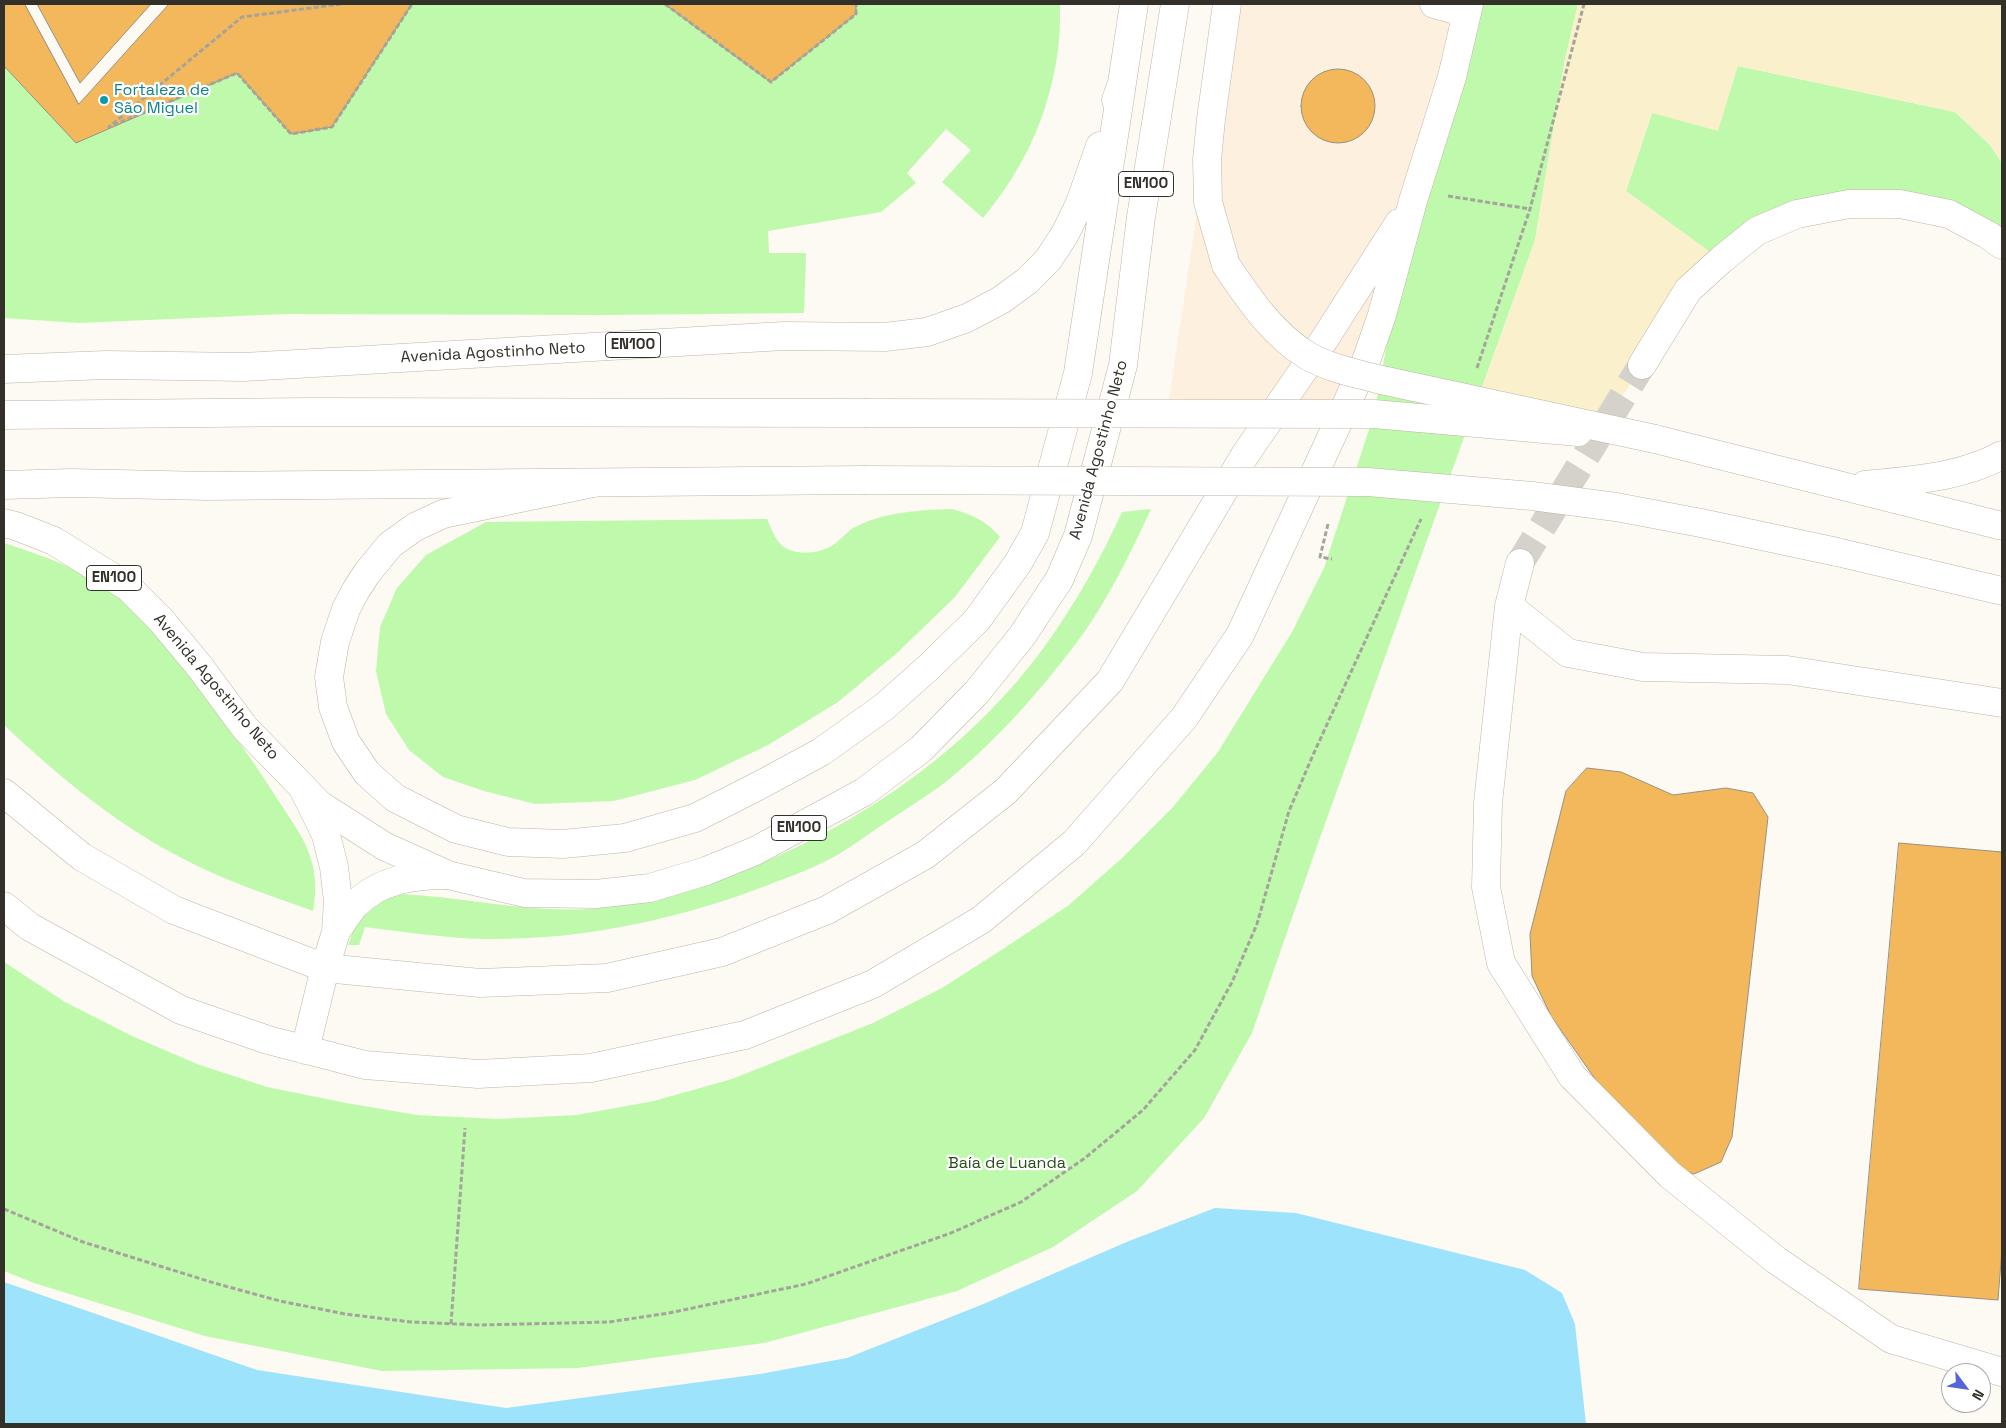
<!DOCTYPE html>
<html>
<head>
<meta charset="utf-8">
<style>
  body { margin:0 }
  #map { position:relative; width:2006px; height:1428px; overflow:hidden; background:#fdf9f3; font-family:"Space Grotesk",sans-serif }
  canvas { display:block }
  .frame { position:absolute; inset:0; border:5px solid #332f29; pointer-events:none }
  .north { position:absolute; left:1941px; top:1363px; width:50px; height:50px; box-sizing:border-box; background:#fff; border:1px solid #adaca9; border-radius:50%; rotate:121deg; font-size:14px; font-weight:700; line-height:20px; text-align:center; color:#332f29 }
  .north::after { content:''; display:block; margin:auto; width:18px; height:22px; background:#5465db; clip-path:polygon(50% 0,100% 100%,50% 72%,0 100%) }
</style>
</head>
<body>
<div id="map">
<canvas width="2006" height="1428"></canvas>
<div class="frame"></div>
<div class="north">N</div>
</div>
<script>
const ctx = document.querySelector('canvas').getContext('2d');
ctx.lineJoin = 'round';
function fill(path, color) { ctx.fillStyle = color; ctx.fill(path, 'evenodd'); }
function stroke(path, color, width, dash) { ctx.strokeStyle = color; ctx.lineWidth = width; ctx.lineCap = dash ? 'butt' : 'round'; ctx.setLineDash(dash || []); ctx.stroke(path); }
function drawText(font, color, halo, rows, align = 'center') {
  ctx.font = font + ' "Space Grotesk",sans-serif'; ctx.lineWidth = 4.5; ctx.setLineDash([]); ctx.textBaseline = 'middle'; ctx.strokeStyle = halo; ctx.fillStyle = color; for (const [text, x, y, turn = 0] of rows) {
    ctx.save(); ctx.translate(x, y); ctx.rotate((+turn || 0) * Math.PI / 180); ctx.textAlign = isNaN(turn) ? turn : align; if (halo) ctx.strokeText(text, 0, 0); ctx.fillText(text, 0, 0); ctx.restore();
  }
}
fill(new Path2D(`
  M1231,4H1469L1345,413H1167L1211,119Z`), '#fdf0df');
fill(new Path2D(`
  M412,4H665L771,82L856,14V4H1060C1060,19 1060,35 1058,50C1049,115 1025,167 983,218L942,182L971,150L946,129L907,173L916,183L881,212L768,231L769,253H806L804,313L603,315L285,314L79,323L4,318V66L76,142L237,73L292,134L332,127Z
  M1469,4H1578L1565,59L1535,240L1317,846L1252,1033L1204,1118L1137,1191L1053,1247L957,1291L764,1343L578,1368L382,1371L205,1336L34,1283L4,1271V962L65,1002L132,1036L197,1064L267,1087L346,1103L417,1115L498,1119L577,1115L654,1101L732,1079L873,1023L942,988L1006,947L1069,905L1122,858L1173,807L1218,752L1292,632L1324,568L1374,414L1413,201Z
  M1738,66L1955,112L1990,145L2002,163V245L1988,235L1849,204L1721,260L1626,191L1652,113Z
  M952,509C973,515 985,520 1000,537L955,597L897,653L838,702L768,745L695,780L614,801L535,804L484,791L443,777L409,750L386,714L376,671L380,627L397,588L426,555L486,522L767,519C770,525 773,534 777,540C788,557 818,555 833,545C842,539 848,530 857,526C886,512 920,510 952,509Z
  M1151,509C1127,561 1101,614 1064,659C1028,705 986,751 939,787C924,798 907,808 891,819C874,830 857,843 839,854C817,867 791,876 768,885C677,920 582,940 485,939C445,938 404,932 365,927L359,945H348L360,914L384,898L401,894C468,897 533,915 600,908C655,902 703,886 754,866C867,821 976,743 1047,643C1077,601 1101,558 1122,512Z
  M4,543C46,557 91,572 127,601C170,636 199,686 231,731C248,754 264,778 280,803C289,817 300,832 307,848C316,869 317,889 313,911C267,894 219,879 176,855C112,821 56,774 4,725Z`), '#bef9ac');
fill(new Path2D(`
  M1578,4H2002V163L1990,145L1955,112L1738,66L1718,131L1652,113L1626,191L1721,260L1642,365L1609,417L1473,413L1535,240L1565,59Z`), '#faf0cb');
fill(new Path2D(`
  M1215,1208L1296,1213L1525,1270L1562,1293L1575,1324L1586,1424H4V1282L257,1370L506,1408L760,1374L847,1358L981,1305L1129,1241Z`), '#9de3fc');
const building = new Path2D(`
  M4,4H412L332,127L291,134L237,73L76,143L4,66Z
  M25,4H37L80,83L151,4H169L79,104Z
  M665,4H856V14L771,82Z
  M1301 106a37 37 0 1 1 74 0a37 37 0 1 1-74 0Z
  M1587,768L1621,772L1673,795L1726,788L1753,793L1768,817L1732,1137L1721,1162L1694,1174L1671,1166L1621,1116L1551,1016L1532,976L1530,934L1566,791Z
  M1899,843L2002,852V1249L1998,1300L1859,1289Z`);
fill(building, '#f3b85b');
stroke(building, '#999082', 1);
stroke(new Path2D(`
  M1520,563L1642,365`), '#d5d1cb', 28, [28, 14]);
const minor = new Path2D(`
  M1434,4L1467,13
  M1642,365L1688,290L1721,260L1757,231L1797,214L1849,204H1900L1949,214L1988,235L2002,245
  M4,415L309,412L865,413
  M1655,439L2002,526
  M4,485L71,483L208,486L863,480
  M1865,485C1911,480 1961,478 2002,455
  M1837,552L2002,591
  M1520,563L1509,606L1488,803L1486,887L1501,963L1572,1076L1670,1175L1776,1260L1891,1339L2002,1372
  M1509,606L1568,653L1643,667L1787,670L2002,703
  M303,788L326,835L334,867L338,901L336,932L325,968L305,1050
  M4,793L82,857L174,910L325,968L480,983L607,978L722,952L827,910L925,855L1006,791L1110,681L1245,455L1322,343L1399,223
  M4,906L30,927L181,1010L268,1040L365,1065L478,1074L591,1068L745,1035L873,984L981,920L1074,843L1184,718L1240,635L1365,364L1382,315L1413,201L1452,77L1469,4
  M336,932C342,923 347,914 354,906C379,879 414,875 448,875`);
const major = new Path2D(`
  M1116,100L1122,83L1134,4
  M1226,265L1208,202L1207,160L1211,119L1227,4
  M4,369L106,365L244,367L784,336L885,337L927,332L967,318L1001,300L1027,281L1048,260L1065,234L1080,203L1100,146
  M593,483L443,514L415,527L390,545L367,573L356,590L346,609L335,642L329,677L333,707L346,742L367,773L395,798L456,829L508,842L563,844L625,838L695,818L760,785L821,752L884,707L929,667L977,620L1018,563L1035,533L1078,373L1122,83
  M4,523L16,526L54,541L128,587L161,620L200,667L245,728L320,805L384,846L448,875L524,893L596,894L650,888L706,871L755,851L864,792L921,749L977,692L1022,636L1059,580L1078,536L1123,365L1141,217L1175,4`);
stroke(minor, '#bfb5a6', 29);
stroke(major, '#bfb5a6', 29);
stroke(new Path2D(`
  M341,4L242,17L109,127L237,73L291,134L332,127L412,4
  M665,4L771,82L856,14V4
  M1448,196L1530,209
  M1477,368L1530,209L1584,4
  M1328,524L1320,557L1332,559
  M4,1209L83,1242L214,1283L280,1301L345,1314L411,1322L480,1325L609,1322L669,1313L806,1284L951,1233L1021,1202L1085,1158L1143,1110L1195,1050L1232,982L1257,924L1289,811L1313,755L1421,519
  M451,1324L465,1128`), '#a6a29c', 3, [5, 2.5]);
stroke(minor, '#fff', 28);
stroke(major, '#fff', 28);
const minorBridge = new Path2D(`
  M865,413L1374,414L1578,432
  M863,480L1368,482L1532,496L1616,507L1701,523L1837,552`);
const majorBridge = new Path2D(`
  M1226,265C1249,299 1272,334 1308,356C1329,368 1355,373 1377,379L1655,439`);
stroke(minorBridge, '#bfb5a6', 29, []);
stroke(majorBridge, '#bfb5a6', 29, []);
stroke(minorBridge, '#fff', 28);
stroke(majorBridge, '#fff', 28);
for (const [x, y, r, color] of [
  [104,100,5,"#0f9aa8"]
]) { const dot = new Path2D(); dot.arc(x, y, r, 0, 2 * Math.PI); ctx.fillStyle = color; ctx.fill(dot); stroke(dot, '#fff', 2); }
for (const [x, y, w] of [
  [1146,184,55],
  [633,345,55],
  [114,578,55],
  [799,828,55]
]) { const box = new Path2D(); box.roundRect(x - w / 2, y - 12.5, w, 25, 4); ctx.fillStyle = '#fff'; ctx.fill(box); stroke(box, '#332f29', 1); }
drawText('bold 15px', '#332f29', null, [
  ["EN100",1146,184],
  ["EN100",633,345],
  ["EN100",114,578],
  ["EN100",799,828]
]);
drawText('16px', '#0d838f', '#fff', [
  ["Fortaleza de",114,91],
  ["São Miguel",114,109]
], 'left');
drawText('16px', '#332f29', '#fff', [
  ["Avenida Agostinho Neto",493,353,-3],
  ["Avenida Agostinho Neto",1099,450,-75],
  ["Avenida Agostinho Neto",216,687,50]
]);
drawText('16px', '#244d16', '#fff', [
  ["Baía de Luanda",1007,1164]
]);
</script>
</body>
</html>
